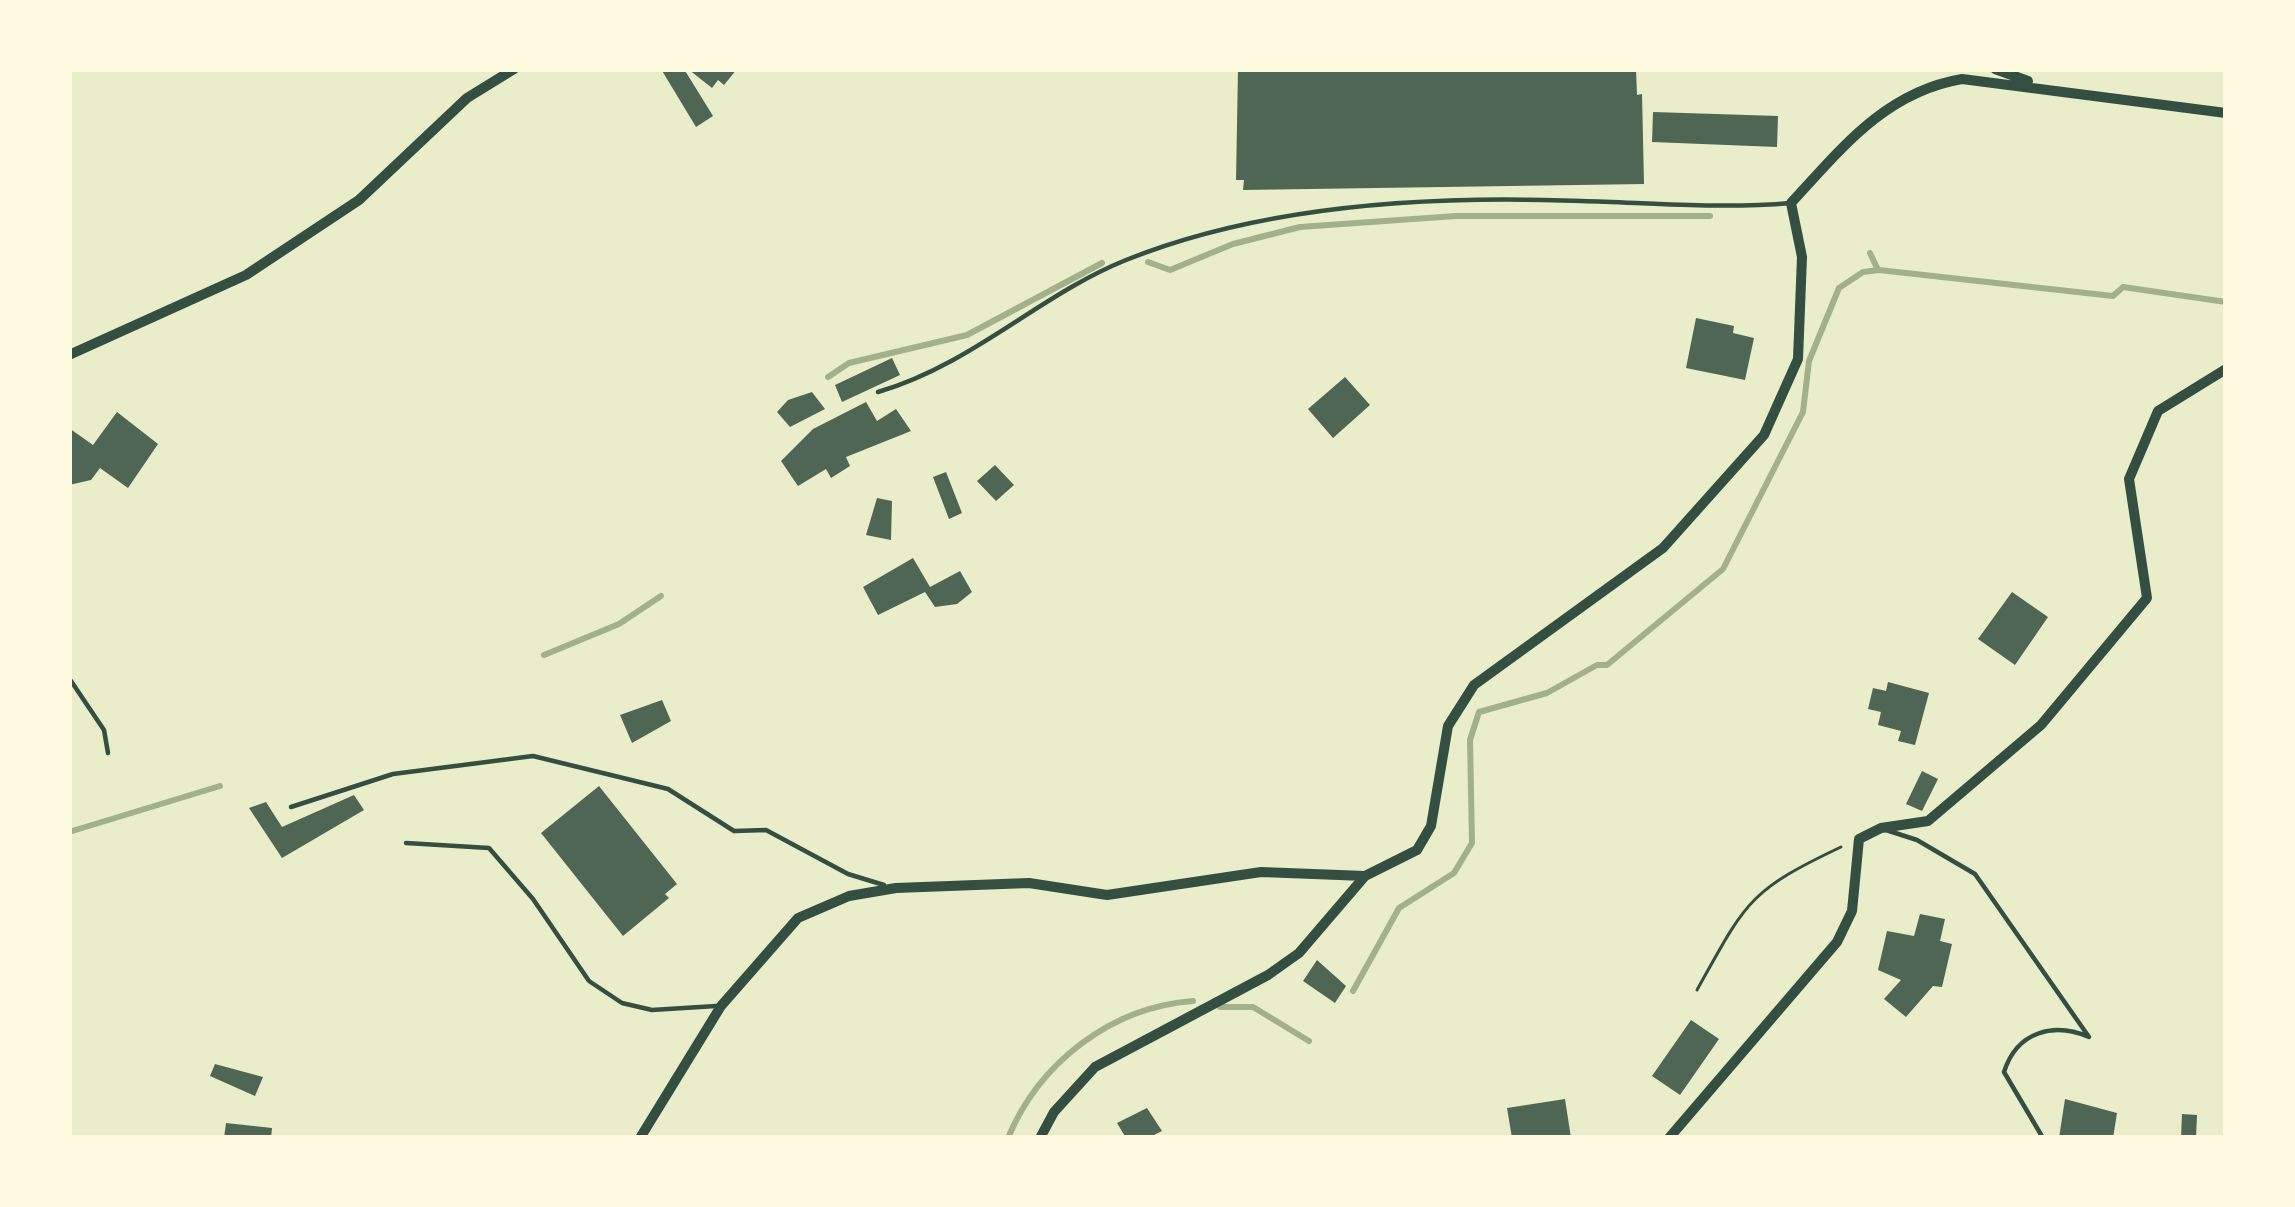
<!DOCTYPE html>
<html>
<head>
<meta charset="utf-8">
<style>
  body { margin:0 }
  #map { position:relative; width:2295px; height:1207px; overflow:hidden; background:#e9edc9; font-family:Jost,sans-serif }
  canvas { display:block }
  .frame { position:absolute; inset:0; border:72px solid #fefae0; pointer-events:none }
</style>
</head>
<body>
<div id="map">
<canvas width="2295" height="1207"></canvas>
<div class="frame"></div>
</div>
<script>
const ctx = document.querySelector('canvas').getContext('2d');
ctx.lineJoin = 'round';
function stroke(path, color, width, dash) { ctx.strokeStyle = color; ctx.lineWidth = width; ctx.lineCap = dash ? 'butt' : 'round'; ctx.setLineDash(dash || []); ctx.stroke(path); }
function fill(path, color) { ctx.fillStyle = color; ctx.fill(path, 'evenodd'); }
stroke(new Path2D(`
  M1870,253L1878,270
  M1148,262L1170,270L1233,244L1300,227L1456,216H1710
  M828,377L849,363L967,335L1102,263
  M544,655L619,624L661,596
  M69,832L220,786
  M1353,991L1399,908L1454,873L1472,843L1470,740L1479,712L1547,693L1597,665H1607L1723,569L1803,412L1809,361L1839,288L1863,272L1879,270L2113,296L2123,287L2226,302
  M1220,1007H1253L1309,1041
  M1008,1138C1039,1063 1111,1007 1193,1001`), '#a3b18a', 6);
fill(new Path2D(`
  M661,69H684L713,116L696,127Z
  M688,69H737L724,85L718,80L712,88Z
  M1238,69H1636L1637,95L1642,94L1644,184L1243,190L1244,180H1236Z
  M1653,112L1778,116L1777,147L1652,142Z
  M1696,318L1734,326L1733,333L1754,338L1745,380L1686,368Z
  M892,358L900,375L842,402L835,385Z
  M1345,377L1370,405L1333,438L1308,409Z
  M812,392L825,409L790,427L777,412L788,400Z
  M866,402L877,421L896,409L911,431L846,457L850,466L831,478L826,469L798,486L781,461L813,429Z
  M117,412L158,444L128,488L100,468L91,480L69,485V428L93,445Z
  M995,465L1014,485L996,501L977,481Z
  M946,472L962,513L949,519L933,477Z
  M877,498L892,501L891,540L866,535Z
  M913,558L930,587L960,571L972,592L957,604L935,607L925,592L878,615L863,587Z
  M2012,592L2048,617L2015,665L1978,639Z
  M1888,682L1929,693L1915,745L1898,741L1901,731L1878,725L1881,712L1868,709L1873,688L1886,691Z
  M662,700L671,721L632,743L620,715Z
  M1922,771L1938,779L1922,811L1906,804Z
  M599,786L677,884L665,894L669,898L623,936L541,833Z
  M354,795L364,810L282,858L249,808L266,802L282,827Z
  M1920,914L1945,919L1940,941L1952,944L1942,987L1933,986L1906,1017L1884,999L1901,980L1878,970L1887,931L1914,936Z
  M1317,960L1346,986L1335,1003L1303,981Z
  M1691,1020L1719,1039L1680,1095L1652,1076Z
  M215,1064L263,1077L255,1096L210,1076Z
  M1565,1099L1571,1138H1512L1507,1108Z
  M2065,1099L2117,1113L2113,1138H2059Z
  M1147,1108L1162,1131L1148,1138H1126L1117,1123Z
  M2182,1114L2197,1115L2196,1138H2181Z
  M226,1123L272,1128L271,1138H224Z`), '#4f6655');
stroke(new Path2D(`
  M1697,990C1746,902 1748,891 1841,847`), '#344e41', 3);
stroke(new Path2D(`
  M878,392C973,364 1039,295 1126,260C1265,204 1433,195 1582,201C1653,203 1720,209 1791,203
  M69,678L104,730L108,753
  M291,807L393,774L533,756L668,789L734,831L766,830L848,874L884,885
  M1886,830L1917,840L1975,874L2089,1037C2054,1022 2017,1031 2004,1072L2043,1138
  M406,843L489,848L533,899L589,981L622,1003L652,1010L716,1006`), '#344e41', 4.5);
stroke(new Path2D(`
  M1995,69L2028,81
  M69,355L246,275L359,200L467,98L514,69
  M640,1138L721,1006L798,918L849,896L896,888L1029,883L1107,895L1261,872L1365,876
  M1040,1138L1054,1112L1095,1067L1268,975L1299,953L1365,876L1417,850L1431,826L1448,726L1474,685L1663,548L1764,435L1798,359L1802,257L1791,203C1841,149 1885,92 1962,79L2226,113
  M1669,1138L1837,942L1852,911L1859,839L1881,828L1928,821L2041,725L2147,598L2129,479L2158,411L2226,369`), '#344e41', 10);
</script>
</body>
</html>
